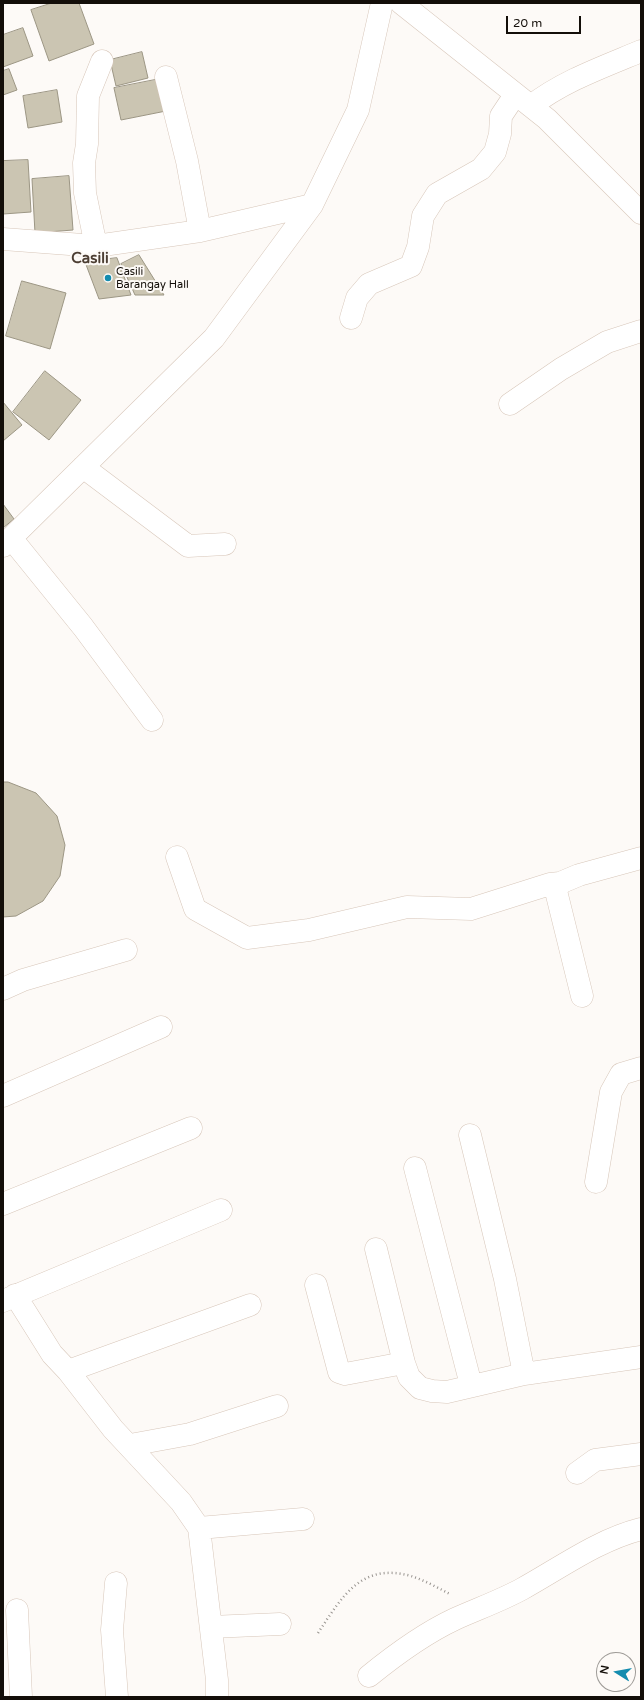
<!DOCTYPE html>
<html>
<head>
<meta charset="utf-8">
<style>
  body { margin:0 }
  #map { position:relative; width:644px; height:1700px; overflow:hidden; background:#fdfaf7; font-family:"Varela Round",sans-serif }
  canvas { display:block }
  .frame { position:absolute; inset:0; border:4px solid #130e09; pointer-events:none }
  .north { position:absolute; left:596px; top:1652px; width:40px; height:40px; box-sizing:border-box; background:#fdfaf7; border:1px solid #9f9c98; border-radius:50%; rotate:281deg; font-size:11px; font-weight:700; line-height:16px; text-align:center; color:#130e09 }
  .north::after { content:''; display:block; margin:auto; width:14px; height:18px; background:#148caf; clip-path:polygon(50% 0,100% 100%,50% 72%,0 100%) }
  .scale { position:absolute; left:506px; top:16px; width:75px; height:18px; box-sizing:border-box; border:2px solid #130e09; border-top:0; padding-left:5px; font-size:12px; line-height:14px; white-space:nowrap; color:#130e09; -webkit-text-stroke:3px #fdfaf7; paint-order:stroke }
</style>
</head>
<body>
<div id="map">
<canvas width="644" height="1700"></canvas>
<div class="frame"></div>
<div class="north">N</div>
<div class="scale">20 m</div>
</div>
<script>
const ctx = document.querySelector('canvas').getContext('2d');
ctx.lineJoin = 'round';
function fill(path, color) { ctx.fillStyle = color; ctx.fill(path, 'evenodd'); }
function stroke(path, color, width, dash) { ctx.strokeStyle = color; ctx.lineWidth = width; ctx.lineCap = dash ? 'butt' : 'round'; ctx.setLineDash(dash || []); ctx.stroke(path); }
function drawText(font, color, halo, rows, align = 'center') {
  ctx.font = font + ' "Varela Round",sans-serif'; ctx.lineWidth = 4; ctx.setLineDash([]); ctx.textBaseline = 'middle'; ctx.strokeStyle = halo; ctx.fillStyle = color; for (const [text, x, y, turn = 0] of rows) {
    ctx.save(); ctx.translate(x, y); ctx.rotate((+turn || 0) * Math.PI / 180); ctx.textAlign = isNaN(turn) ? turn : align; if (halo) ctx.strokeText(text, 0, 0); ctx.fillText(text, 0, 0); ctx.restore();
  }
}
const building = new Path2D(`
  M52,3H79L94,44L49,61L31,10Z
  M23,28L33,56L3,67V35Z
  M142,52L148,78L116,86L110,60Z
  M9,69L17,90L3,95V71Z
  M165,78L171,110L121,120L114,88Z
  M57,90L62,122L28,128L23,96Z
  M28,160L31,212L3,214V161Z
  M69,176L73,230L35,233L32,179Z
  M139,255L164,295H135L121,264Z
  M117,258L131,295L99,299L85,262Z
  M22,281L66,293L50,349L6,336Z
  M45,371L81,400L49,440L13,412Z
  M3,402L22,425L3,441Z
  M3,504L14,519L3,528Z
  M3,782H8L36,793L57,816L65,845L60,876L43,901L16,916L3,917Z`);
fill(building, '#cbc5b2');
stroke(building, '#9c9684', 1);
const minor = new Path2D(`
  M401,3L547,119L641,213
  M166,77L187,161L200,231
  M531,106C563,81 603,67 641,51
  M3,239L96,246L200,231L312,205
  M96,246L85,193L84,163L87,144L88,96L102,61
  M351,318L357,298L369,284L411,266L418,247L423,216L437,194L481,169L495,152L500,134L501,116L515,95
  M510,404L561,369L607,342L641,331
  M83,467L188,546L225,544
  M11,538L83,627L152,720
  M3,546L214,338L312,205L358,110L382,3
  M177,857L195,909L247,938L309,930L407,907L471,909L550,884L560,883
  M3,989L23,980L126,950
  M582,996L556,891L560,883L579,875L641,858
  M3,1096L161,1027
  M470,1135L505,1279L524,1374
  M415,1168L471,1385
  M596,1182L611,1092L621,1074L641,1068
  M3,1204L191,1128
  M376,1249L404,1363L409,1377L420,1388L432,1391L447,1392L524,1374L641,1357
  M316,1285L339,1372L345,1374L404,1363
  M15,1295L52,1354L68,1371L113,1429L181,1502L199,1528L217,1680V1697
  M3,1301L221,1210
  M68,1371L250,1305
  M130,1445L190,1434L277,1406
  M577,1473L595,1460L641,1454
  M199,1528L303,1519
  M116,1583L112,1630L117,1697
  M17,1610L21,1697
  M211,1627L280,1624
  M369,1676C396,1654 423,1634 455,1619C477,1609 500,1601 522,1589C560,1568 598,1540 641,1529`);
stroke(minor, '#d7c6b9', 23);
stroke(new Path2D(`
  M318,1633C342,1597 361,1562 411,1576C424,1580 438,1588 450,1594`), '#989490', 2.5, [1, 3]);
stroke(minor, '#fff', 22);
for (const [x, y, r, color] of [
  [108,278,4,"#148caf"]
]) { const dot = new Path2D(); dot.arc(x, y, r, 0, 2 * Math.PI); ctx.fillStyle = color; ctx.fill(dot); stroke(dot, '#fdfaf7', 1.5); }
drawText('11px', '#130e09', '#fdfaf7', [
  ["Casili",116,272],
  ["Barangay Hall",116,285]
], 'left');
drawText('bold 15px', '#4c3e33', '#fdfaf7', [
  ["Casili",90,259]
]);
</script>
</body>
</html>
